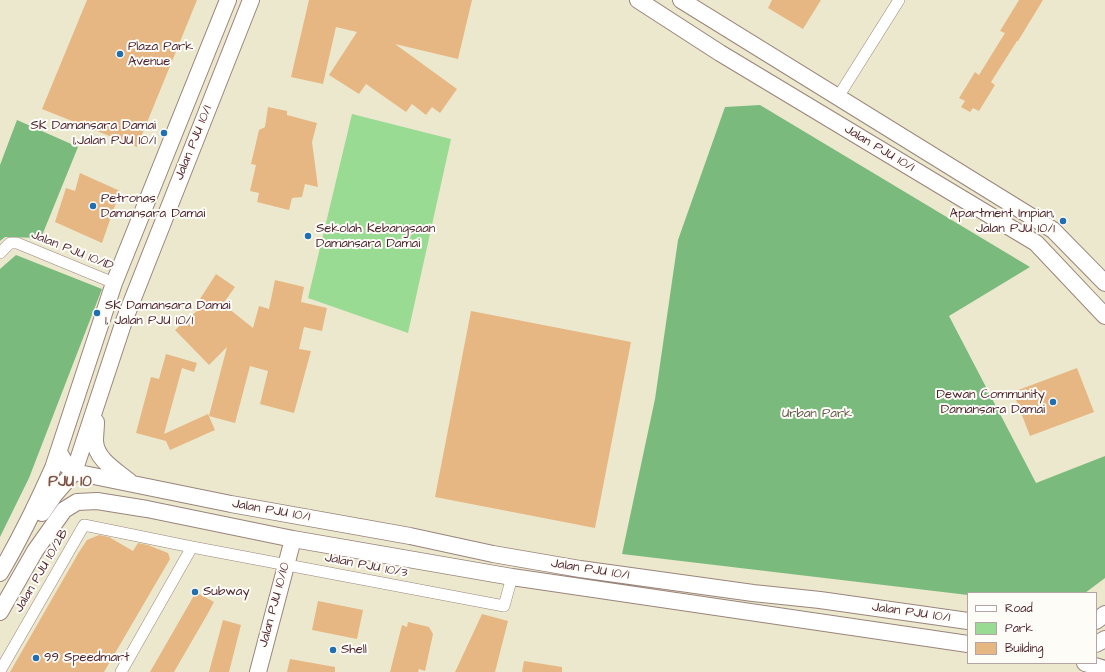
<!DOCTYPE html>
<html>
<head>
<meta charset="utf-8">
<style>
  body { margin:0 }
  #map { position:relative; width:1105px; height:672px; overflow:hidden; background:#ece8cd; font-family:"Architects Daughter",sans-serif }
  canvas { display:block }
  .legend { position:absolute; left:967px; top:592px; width:130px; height:72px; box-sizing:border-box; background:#fdfcf7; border:1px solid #b5a4a5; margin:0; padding:5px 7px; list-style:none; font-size:12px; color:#4a1f2b }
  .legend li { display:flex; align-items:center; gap:8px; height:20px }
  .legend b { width:20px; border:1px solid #b5a4a5 }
</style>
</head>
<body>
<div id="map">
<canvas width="1105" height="672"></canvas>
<ul class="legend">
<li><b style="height:5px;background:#fff"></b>Road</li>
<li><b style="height:11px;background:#99db93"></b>Park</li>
<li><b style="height:11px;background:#e6b783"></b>Building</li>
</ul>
</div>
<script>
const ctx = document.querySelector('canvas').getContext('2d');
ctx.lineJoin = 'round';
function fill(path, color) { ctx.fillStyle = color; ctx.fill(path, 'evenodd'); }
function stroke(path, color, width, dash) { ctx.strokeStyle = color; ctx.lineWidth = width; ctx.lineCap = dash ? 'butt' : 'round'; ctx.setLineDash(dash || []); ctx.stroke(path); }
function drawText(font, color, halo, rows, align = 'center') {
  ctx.font = font + ' "Architects Daughter",sans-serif'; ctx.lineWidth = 4; ctx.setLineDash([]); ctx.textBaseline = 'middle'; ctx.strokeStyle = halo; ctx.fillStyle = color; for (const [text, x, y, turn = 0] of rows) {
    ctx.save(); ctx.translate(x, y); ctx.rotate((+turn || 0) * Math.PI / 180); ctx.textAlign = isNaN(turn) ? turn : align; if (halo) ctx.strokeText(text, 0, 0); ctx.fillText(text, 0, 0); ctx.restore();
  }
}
fill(new Path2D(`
  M352,114L451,139L408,333L308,298Z`), '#99db93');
fill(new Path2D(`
  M760,105L1030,267L949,316L1036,483L1105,456V578L1085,593H968V595L622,554L655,399L678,240L725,107Z
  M17,120L78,147L41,238L5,237L0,241V165Z
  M16,255L102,289L29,478L0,537V269Z`), '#7abb7d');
fill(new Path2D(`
  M87,0H197L137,147L42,109Z
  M309,0H472L458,59L395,44L457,89L440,113L432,107L426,115L412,104L406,112L366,84L359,94L329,75L357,32L336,27L323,84L291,77Z
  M772,0H821L803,29L768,8Z
  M1019,0H1043L1018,41H1017L991,82L995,85L979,111L973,108L970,112L961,107L965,101L959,98L975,72L979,75L1005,33L1000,31Z
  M268,107L287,111V115L317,123L312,142L318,187L305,184L302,197L292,198L289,210L257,202L259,193L250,191L256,165L251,164L259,130L265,127Z
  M80,173L120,191L102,243L55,222L66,188L75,191Z
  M216,274L235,287L223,304L253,328L259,306L269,309L275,280L304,287L301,302L327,308L322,331L304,327L299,349L311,351L294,413L260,404L268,371L250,366L235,423L209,416L227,347L209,365L175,330L206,303L200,299Z
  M471,311L631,342L595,528L435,497Z
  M166,354L197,363L194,372L182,368L164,434L208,414L215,430L170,450L166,441L136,433L151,377L159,379Z
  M1077,368L1094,412L1030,436L1013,392Z
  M99,535L109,537L133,551L138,543L148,545L168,553L170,559L104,672H10L79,552L87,540Z
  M196,592L214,602L207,615L174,672H150Z
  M318,601L363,610L357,639L312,630Z
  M482,614L508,621L495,672H455Z
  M223,620L241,625L229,672H209Z
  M408,622L429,627L433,634L425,671L419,669L418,672H390L402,625L407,627Z
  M290,659L335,667V672H287Z
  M524,661L562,667V672H522Z`), '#e6b783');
const street = new Path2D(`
  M838,97L899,0
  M0,253L10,243H17L114,283
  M0,671L84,525L192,547L504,606L512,577
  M121,672L192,547`);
const secondary = new Path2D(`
  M638,0L720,53L1036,243L1105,316
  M681,0L1053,230L1105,283
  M96,422C96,428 95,435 95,441C96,460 117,471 130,482
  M59,452L66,465L74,472L231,504L410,536L493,554L580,569L753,593L820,600L968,621
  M42,513L55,494L74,472L124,321L251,0
  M0,573C20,539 37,504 53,468L114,283L228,0
  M0,612L35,551L64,510L77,502L97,501L147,509L293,539L512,577L968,644
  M1096,621L1105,614
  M1096,644L1105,639
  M1085,663L1105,669
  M258,672L293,539`);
stroke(street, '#9b847c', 12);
stroke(secondary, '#9b847c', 18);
stroke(street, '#fff', 11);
stroke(secondary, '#fff', 16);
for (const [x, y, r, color] of [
  [120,54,4,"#1f6fb2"],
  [164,133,4,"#1f6fb2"],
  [93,206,4,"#1f6fb2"],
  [1063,221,4,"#1f6fb2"],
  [308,236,4,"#1f6fb2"],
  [97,313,4,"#1f6fb2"],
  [1053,402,4,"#1f6fb2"],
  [195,592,4,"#1f6fb2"],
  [333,650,4,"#1f6fb2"],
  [36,658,4,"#1f6fb2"]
]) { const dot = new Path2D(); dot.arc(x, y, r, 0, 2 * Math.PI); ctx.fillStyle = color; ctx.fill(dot); stroke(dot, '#fdfcf7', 1.5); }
drawText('13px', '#4a1f2b', '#fdfcf7', [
  ["Plaza Park",128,47],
  ["Avenue",128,62],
  ["SK Damansara Damai",156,126,"right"],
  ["1,Jalan PJU 10/1",156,141,"right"],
  ["Petronas",101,199],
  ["Damansara Damai",101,214],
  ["Apartment Impian,",1055,214,"right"],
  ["Jalan PJU 10/1",1055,229,"right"],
  ["Sekolah Kebangsaan",316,229],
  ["Damansara Damai",316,244],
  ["SK Damansara Damai",105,306],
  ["1, Jalan PJU 10/1",105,321],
  ["Dewan Community",1045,395,"right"],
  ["Damansara Damai",1045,410,"right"],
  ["Subway",203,592],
  ["Shell",341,650],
  ["99 Speedmart",44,658]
], 'left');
drawText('13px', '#4a1f2b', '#fdfcf7', [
  ["Jalan PJU 10/1",194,143,-68],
  ["Jalan PJU 10/1",879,149,31],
  ["Jalan PJU 10/1D",72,251,22],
  ["Jalan PJU 10/1",271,511,10],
  ["Jalan PJU 10/3",366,566,11],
  ["Jalan PJU 10/1",590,570,9],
  ["Jalan PJU 10/2B",42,571,-60],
  ["Jalan PJU 10/10",275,605,-75],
  ["Jalan PJU 10/1",911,613,8]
]);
drawText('13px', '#62574a', '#fdfcf7', [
  ["Urban Park",817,414]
]);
drawText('bold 15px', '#81544a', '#fdfcf7', [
  ["PJU 10",70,483]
]);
</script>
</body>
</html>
